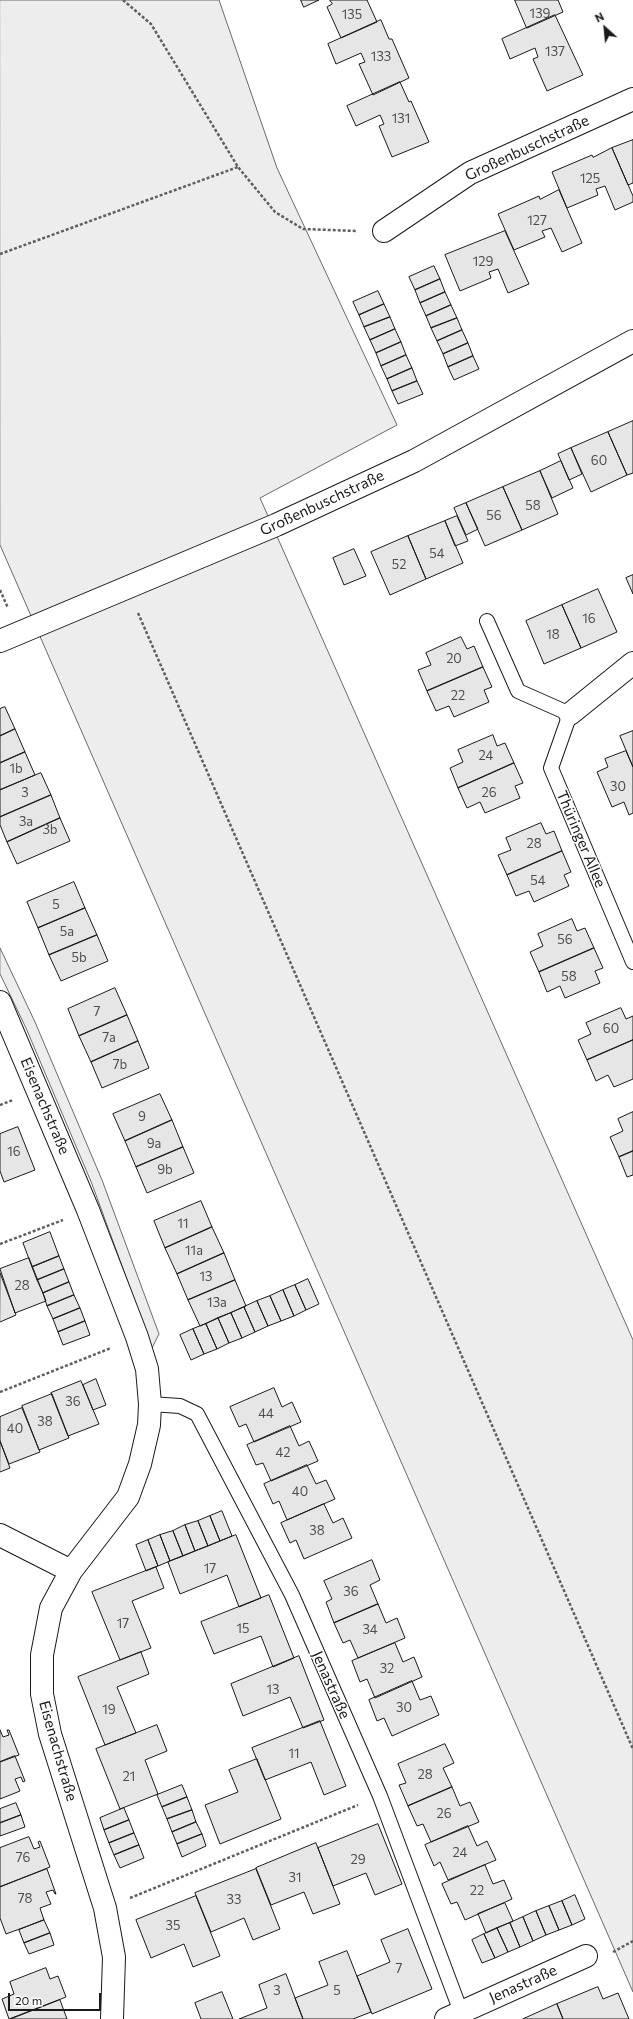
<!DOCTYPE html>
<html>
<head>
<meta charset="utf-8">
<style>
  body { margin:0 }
  #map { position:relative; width:633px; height:2019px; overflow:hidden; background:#fff; font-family:Commissioner,sans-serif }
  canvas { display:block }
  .north { position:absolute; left:585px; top:8px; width:40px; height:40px; -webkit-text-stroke:3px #fff; paint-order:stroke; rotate:333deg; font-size:11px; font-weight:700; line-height:16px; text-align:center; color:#1a1a1a }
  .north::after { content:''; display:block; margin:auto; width:14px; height:18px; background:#1a1a1a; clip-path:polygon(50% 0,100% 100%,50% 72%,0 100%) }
  .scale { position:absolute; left:8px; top:1993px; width:93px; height:18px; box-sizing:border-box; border:2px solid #1a1a1a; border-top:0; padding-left:5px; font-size:12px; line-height:14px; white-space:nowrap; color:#1a1a1a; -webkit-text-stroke:3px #fff; paint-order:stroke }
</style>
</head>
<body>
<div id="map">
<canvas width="633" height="2019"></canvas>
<div class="north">N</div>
<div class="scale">20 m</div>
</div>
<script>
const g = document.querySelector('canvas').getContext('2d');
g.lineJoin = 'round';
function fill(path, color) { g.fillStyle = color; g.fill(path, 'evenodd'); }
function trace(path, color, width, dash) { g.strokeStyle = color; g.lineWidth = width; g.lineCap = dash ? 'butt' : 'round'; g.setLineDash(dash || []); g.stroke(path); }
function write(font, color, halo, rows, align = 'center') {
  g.font = font + ' Commissioner,sans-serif'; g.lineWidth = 3; g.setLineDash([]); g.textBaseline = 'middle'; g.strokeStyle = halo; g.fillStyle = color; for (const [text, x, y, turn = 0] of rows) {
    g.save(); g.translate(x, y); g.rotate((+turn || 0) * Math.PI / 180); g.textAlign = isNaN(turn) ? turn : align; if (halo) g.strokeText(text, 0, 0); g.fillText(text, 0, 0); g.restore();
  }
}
const built = new Path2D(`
  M0 0H219L277 168 397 425 260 498 633 1340V1992L0 545Z
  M0 948 35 1022 102 1180 159 1334 152 1348 92 1184 26 1028 0 974Z`);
const building = new Path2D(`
  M301 0H319L304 7Z
  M330 0H367L377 22 341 38 327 7 332 4Z
  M515 0H558L563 12 527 28Z
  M555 15 583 75 547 91 533 59 538 57 535 48 510 59 502 39Z
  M381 20 389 39H392L409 78 373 95 359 64 365 62 361 53 336 64 328 44Z
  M400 82 409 102 411 101 429 142 392 157 379 126 384 124 380 115 356 126 347 106Z
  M633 140V183L628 185 612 148Z
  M612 148 633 196V202L615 210 605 186 596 189 598 195 567 208 552 172 592 155 593 157Z
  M559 190 582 243 562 252 551 228 542 231 545 237 514 250 498 214 539 196 540 199Z
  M505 231 529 284 508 293 498 269 489 272 491 278 460 291 445 255Z
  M434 266 440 279 415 290 409 277Z
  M440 279 445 292 420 303 415 290Z
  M378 291 384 304 359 315 353 302Z
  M445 292 451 305 426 316 420 303Z
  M384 304 390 317 364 327 359 315Z
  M451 305 457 318 431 328 426 316Z
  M390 317 395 329 370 340 364 327Z
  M457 318 462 330 437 341 431 328Z
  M395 329 401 342 376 353 370 340Z
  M462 330 468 343 443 354 437 341Z
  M401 342 406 355 381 366 376 353Z
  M468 343 473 356 448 367 443 354Z
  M406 355 412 368 387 379 381 366Z
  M473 356 479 369 454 380 448 367Z
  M412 368 417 381 392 391 387 379Z
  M417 381 423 394 398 404 392 391Z
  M633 421V473L627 475 608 432Z
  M608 432 627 475 591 492 571 448Z
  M571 448 582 474 569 480 558 454Z
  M561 461 573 488 552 498 540 471Z
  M540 471 558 514 522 530 503 487Z
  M503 487 522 530 485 546 466 503Z
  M466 503 478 529 466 535 454 508Z
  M457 516 468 541 455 546 445 521Z
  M445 521 463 563 426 579 408 536Z
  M408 536 426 579 390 595 371 552Z
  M354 549 366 576 344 585 333 558Z
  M633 575V594L626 578Z
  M598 589 617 632 581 648 562 605Z
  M562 605 581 648 544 664 526 621Z
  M461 637 467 649 474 646 483 667 427 691 418 670 431 665 426 653Z
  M483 667 492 687 484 690 489 702 454 717 449 706 436 711 427 691Z
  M5 707 15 729 0 736V709Z
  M15 729 25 752 0 763V736Z
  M633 731V767L620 736Z
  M493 735 497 746 505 743 514 763 458 788 450 768 463 762 458 750Z
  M626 751 633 767V813L629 815 624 802 612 807 597 772 608 767 605 759Z
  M25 752 35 775 0 790V763Z
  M514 763 523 783 515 786 520 798 485 813 480 802 467 808 458 788Z
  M41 773 51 795 0 817V790Z
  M51 795 60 818 7 842 0 825V817Z
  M60 818 70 841 17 864 7 842Z
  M541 823 546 834 554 831 562 851 507 875 498 855 511 850 506 838Z
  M562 851 571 872 564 875 569 886 534 902 529 891 516 896 507 875Z
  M74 882 85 908 38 928 27 902Z
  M85 908 97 935 49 955 38 928Z
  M572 919 577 931 585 928 594 948 539 972 530 952 543 946 538 934Z
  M97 935 108 961 61 981 49 955Z
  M594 948 603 968 595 971 600 983 565 998 560 986 547 992 539 972Z
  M115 988 127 1015 79 1036 68 1009Z
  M621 1008 626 1019 633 1016V1040L587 1060 578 1040 591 1034 586 1023Z
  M127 1015 138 1041 91 1062 79 1036Z
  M633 1040V1079L614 1087 608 1075 596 1081 587 1060Z
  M138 1041 149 1068 102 1088 91 1062Z
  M160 1094 172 1120 125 1141 113 1114Z
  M633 1112V1151L619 1157 610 1137 623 1131 618 1119Z
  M172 1120 183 1147 136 1167 125 1141Z
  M18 1127 35 1170 4 1182 0 1171V1134Z
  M183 1147 194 1173 147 1193 136 1167Z
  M633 1151V1175L627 1177 619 1157Z
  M201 1201 212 1227 165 1248 154 1221Z
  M212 1227 224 1253 177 1274 165 1248Z
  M50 1232 59 1256 32 1267 23 1243Z
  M224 1253 235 1280 188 1300 177 1274Z
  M59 1256 64 1269 37 1280 32 1267Z
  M29 1258 46 1301 15 1313 0 1269Z
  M64 1269 69 1282 43 1293 37 1280Z
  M0 1273 16 1315 0 1322Z
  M308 1279 319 1304 306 1310 295 1285Z
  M235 1280 246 1306 200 1326 188 1300Z
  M69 1282 74 1295 47 1306 43 1293Z
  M295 1285 306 1310 294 1316 283 1290Z
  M283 1290 294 1316 281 1321 270 1296Z
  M74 1295 80 1308 53 1319 47 1306Z
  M270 1296 281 1321 268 1326 257 1301Z
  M257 1301 268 1326 255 1332 244 1307Z
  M244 1307 255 1332 242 1338 231 1313Z
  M80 1308 85 1321 58 1332 53 1319Z
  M231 1313 242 1338 229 1343 218 1318Z
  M218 1318 229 1343 217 1349 206 1324Z
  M85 1321 90 1335 63 1345 58 1332Z
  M206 1324 217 1349 204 1354 193 1329Z
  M193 1329 204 1354 191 1360 180 1335Z
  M96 1379 106 1405 93 1410 83 1385Z
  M81 1381 99 1424 68 1436 51 1393Z
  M274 1388 282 1407 292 1402 301 1422 254 1442 246 1424 239 1427 230 1407Z
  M52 1394 69 1438 39 1450 22 1406Z
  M22 1408 40 1452 9 1464 0 1441V1417Z
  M290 1426 299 1446 309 1441 318 1461 271 1481 263 1463 256 1465 247 1445Z
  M0 1441 10 1468 0 1472Z
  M307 1465 316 1484 326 1480 335 1499 287 1520 279 1501 273 1504 264 1484Z
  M324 1504 333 1523 343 1518 352 1538 304 1559 296 1540 290 1543 281 1523Z
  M222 1511 232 1536 220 1541 210 1516Z
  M210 1516 220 1541 208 1546 198 1521Z
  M198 1521 208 1546 195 1551 185 1525Z
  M185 1525 195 1551 183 1556 173 1531Z
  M173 1531 183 1556 170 1561 160 1535Z
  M160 1535 170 1561 158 1566 148 1540Z
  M236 1535 261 1598 239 1607 227 1575 180 1594 168 1562Z
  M148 1540 158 1566 146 1571 136 1545Z
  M372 1560 380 1580 370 1585 378 1604 334 1623 326 1602 332 1599 324 1581Z
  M156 1567 164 1588 132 1601 151 1648 120 1660 92 1592Z
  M269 1595 294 1658 273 1667 261 1636 214 1654 201 1622Z
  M378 1604 386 1623 397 1618 405 1638 358 1658 350 1640 343 1643 334 1623Z
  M395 1643 403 1662 414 1657 422 1677 375 1698 367 1679 360 1682 352 1661Z
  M141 1652 149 1674 117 1687 136 1733 105 1745 78 1677Z
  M299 1656 324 1720 303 1728 290 1697 243 1716 231 1684Z
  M412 1681 420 1700 431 1696 439 1715 392 1736 384 1718 377 1721 369 1700Z
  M320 1721 346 1786 324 1795 311 1762 265 1780 252 1748Z
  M157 1725 167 1751 145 1760 158 1794 120 1809 96 1749Z
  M0 1730 3 1737 9 1735 7 1730H9L19 1755 0 1762Z
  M445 1744 454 1763 443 1768 452 1787 408 1806 399 1785 406 1783 398 1764Z
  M15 1756 25 1781 23 1782 21 1777 15 1779 20 1791 0 1799V1762Z
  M257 1759 281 1819 220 1844 205 1805 238 1792 229 1770Z
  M182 1785 187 1797 162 1807 157 1795Z
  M452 1787 460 1806 470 1802 479 1822 431 1842 423 1824 417 1826 408 1806Z
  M187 1797 192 1810 167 1819 162 1807Z
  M16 1803 21 1815 0 1823V1809Z
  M124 1808 129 1820 104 1830 100 1818Z
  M192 1810 196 1822 172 1832 167 1819Z
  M21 1815 25 1827 0 1836V1823Z
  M129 1820 134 1833 109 1843 104 1830Z
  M196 1822 202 1834 177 1844 172 1832Z
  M378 1824 402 1884 375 1895 366 1873 333 1886 318 1848Z
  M468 1826 477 1846 487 1841 496 1860 448 1880 440 1862 434 1866 425 1845Z
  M134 1833 139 1845 114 1855 109 1843Z
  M202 1834 206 1846 182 1857 177 1844Z
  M29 1837 34 1849 40 1847 38 1842 40 1841 50 1867 0 1887V1848Z
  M316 1843 340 1904 313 1914 304 1892 271 1905 256 1868Z
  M139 1845 144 1858 120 1868 114 1855Z
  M485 1865 493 1884 504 1880 512 1899 465 1920 457 1902 451 1904 442 1884Z
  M47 1869 56 1894H55L53 1890 46 1892 51 1904 40 1908 44 1920 6 1934 0 1918V1887Z
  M256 1869 280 1929 253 1940 244 1918 211 1932 195 1893Z
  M575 1895 585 1919 572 1925 562 1901Z
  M196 1896 220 1956 193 1967 184 1944 151 1958 136 1920Z
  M562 1901 572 1925 559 1930 549 1906Z
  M505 1903 513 1921 486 1933 478 1914Z
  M549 1906 559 1930 546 1935 536 1911Z
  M536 1911 546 1935 533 1941 523 1917Z
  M523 1917 533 1941 520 1947 510 1923Z
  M44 1920 50 1933 24 1943 19 1930Z
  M510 1923 520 1947 508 1952 497 1928Z
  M497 1928 508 1952 495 1958 484 1934Z
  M408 1929 432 1989 372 2014 357 1976 390 1962 381 1940Z
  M50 1933 54 1945 29 1954 24 1943Z
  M484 1934 495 1958 482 1963 472 1940Z
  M347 1951 371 2012 353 2019H303L295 1998 328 1985 319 1962Z
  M46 1968 50 1979 58 1976 66 1997 9 2019 2 1999 14 1994 10 1982Z
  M286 1974 303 2019H239L267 2008 259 1985Z
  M598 1987 603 1999 618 1993 629 2019H563L557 2004Z
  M222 1992 233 2019H201L195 2003Z
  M60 2000 67 2019H11Z
  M557 2004 563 2019H523Z`);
const path = new Path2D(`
  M123 0 151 24 238 167 275 212 303 229 357 231
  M0 254 238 167
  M0 590 8 608
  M138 613 633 1749
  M0 1105 13 1100
  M0 1244 63 1220
  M0 1392 111 1348
  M130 1898 358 1805
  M613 1952 633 1941`);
const service = new Path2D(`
  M487 621 518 691 570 714 551 768 633 962
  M150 1404 180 1406 197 1414 292 1595 380 1796 461 2012`);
const minor = new Path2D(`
  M384 231 470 173 633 99
  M0 641 276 525 414 461 633 341
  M570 714 633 663
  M0 1002 88 1210 137 1337 147 1369 150 1404 149 1425 140 1464 128 1497 71 1571 51 1608 42 1655V1694L50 1734 105 1908 114 1957 112 2019
  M0 1535 71 1571
  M446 2019 586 1956`);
const numberNames = [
  ["139",540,14],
  ["135",352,15],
  ["137",555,52],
  ["133",381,57],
  ["131",401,119],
  ["125",590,179],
  ["127",537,221],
  ["129",483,262],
  ["60",599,461],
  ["58",533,506],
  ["56",494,516],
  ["54",437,554],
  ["52",399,565],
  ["16",589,619],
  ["18",553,635],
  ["20",454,659],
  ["22",458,696],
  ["24",486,756],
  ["1b",16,769],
  ["30",618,787],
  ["3",25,793],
  ["26",489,793],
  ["3a",26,822],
  ["3b",50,830],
  ["28",534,844],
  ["54",538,881],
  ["5",56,905],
  ["5a",67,932],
  ["56",565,940],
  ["5b",79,958],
  ["58",569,977],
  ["7",97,1012],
  ["60",611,1029],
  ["7a",109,1038],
  ["7b",120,1065],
  ["9",142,1117],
  ["9a",154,1144],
  ["16",14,1152],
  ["9b",165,1170],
  ["11",183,1224],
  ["11a",194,1251],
  ["13",206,1277],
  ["28",22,1286],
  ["13a",217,1303],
  ["36",73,1402],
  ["44",266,1414],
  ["38",45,1422],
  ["40",15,1429],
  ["42",283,1453],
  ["40",300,1492],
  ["38",317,1531],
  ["17",210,1569],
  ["36",351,1592],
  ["17",123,1624],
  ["15",243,1629],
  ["34",370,1630],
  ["32",387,1669],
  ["13",273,1690],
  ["30",404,1708],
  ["19",109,1710],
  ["11",294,1754],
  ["28",425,1775],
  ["21",129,1777],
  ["26",444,1814],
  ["24",460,1853],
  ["76",23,1858],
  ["29",358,1860],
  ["31",295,1878],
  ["22",477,1891],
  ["78",25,1899],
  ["33",234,1900],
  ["35",173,1926],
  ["7",399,1969],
  ["3",277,1991],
  ["5",337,1991]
];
const streetNames = [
  ["Großenbuschstraße",527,148,-25],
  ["Großenbuschstraße",322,503,-25],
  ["Thüringer Allee",581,839,67],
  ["Eisenachstraße",45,1106,67],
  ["Jenastraße",331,1685,66],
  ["Eisenachstraße",58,1751,74],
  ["Jenastraße",523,1984,-24]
];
fill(built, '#ededed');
trace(built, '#6a6a6a', 1);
fill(building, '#e6e6e6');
trace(building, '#1a1a1a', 1);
trace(service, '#1a1a1a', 16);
trace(minor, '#1a1a1a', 24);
trace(path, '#5f5f5f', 2.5, [3, 2]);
trace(service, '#fff', 14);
trace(minor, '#fff', 22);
write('13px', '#4d4d4d', null, numberNames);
write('15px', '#1a1a1a', '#fff', streetNames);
</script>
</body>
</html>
